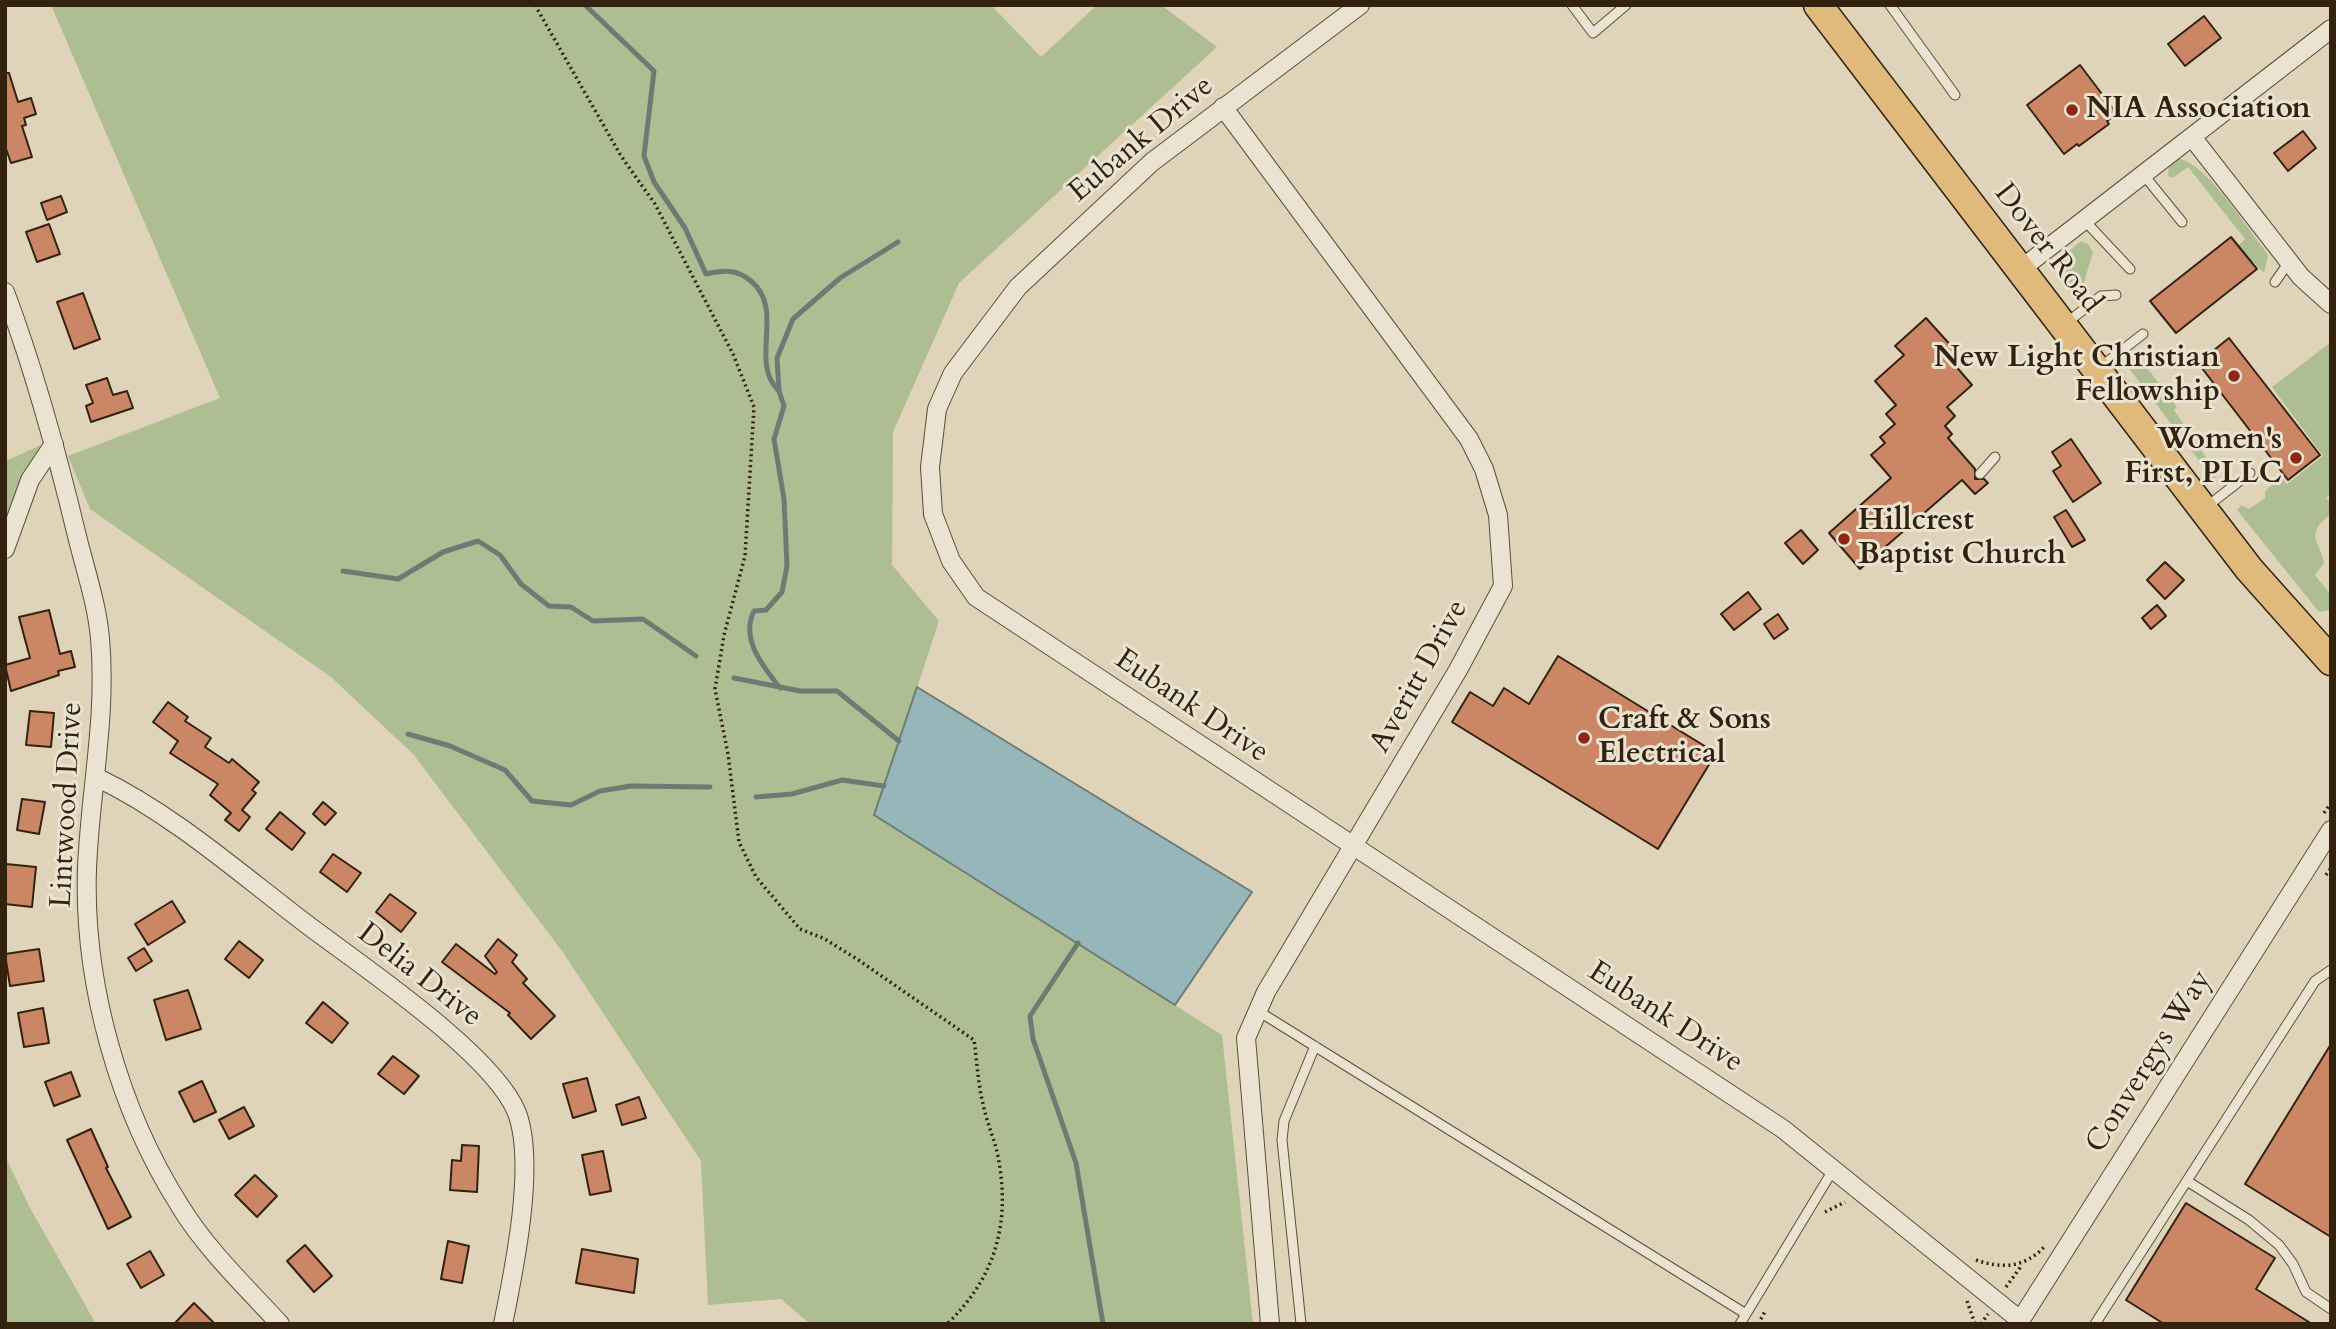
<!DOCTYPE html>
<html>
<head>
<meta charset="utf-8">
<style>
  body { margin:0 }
  #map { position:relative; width:2336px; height:1329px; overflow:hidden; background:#dfd4ba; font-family:Cardo,serif }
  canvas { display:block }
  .frame { position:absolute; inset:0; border:7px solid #33220d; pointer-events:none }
</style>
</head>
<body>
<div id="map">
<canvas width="2336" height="1329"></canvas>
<div class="frame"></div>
</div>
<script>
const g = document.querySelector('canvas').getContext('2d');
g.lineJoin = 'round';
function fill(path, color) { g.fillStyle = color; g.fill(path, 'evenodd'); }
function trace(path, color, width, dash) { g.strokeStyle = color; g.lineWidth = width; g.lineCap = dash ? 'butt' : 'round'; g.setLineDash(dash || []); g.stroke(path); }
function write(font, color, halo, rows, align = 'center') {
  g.font = font + ' Cardo,serif'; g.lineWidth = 6; g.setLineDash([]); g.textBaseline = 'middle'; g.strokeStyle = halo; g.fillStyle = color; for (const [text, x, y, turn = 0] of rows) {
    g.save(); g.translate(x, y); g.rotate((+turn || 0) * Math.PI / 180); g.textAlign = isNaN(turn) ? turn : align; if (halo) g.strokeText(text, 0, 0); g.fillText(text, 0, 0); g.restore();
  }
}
const green = new Path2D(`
  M51 5H991L1041 57 1097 5H1161L1217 47 959 283 893 432 892 565 939 621 875 815 1222 1035 1253 1324H810L781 1299 708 1305 701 1161 562 951 413 754 331 677 90 509 68 456 220 398Z
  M2178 158C2208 165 2245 225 2264 249L2268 256 2264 273 2238 246 2245 239 2188 167 2172 178 2168 176 2169 166Z
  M2081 241 2088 244 2093 252 2079 299 2072 296 2062 277 2067 253Z
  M2331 342V493L2326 498 2331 503V514C2304 535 2319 539 2324 563L2315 575 2331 595V610L2319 612 2237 510 2241 505 2249 509 2265 498V491L2281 478 2287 484 2323 456 2272 387Z
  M2138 356 2177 407 2174 410 2218 475 2213 479 2128 367Z
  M41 445 5 520V458L8 460Z
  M5 1156 30 1208 96 1324H5Z`);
const water = new Path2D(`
  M917 687 1252 892 1175 1005 874 815Z`);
const stream = new Path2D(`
  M585 5 654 71 644 156 654 182 685 228 706 274C724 270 737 269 751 281 786 310 748 361 779 391
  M343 571 398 579 443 552 478 541 500 555 521 584 549 606 571 607 593 621 643 619 696 656
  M734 678 800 691H837L899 741
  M780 688C763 666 740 639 754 611L766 610 782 592 787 566 784 499 774 439 784 406 779 391 777 358 793 319 840 278 898 242
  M408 734 450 746 505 770 532 801 571 805 600 791 631 786 710 787
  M756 797 792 794 842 780 884 786
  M1078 943 1030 1016 1033 1039 1076 1163 1103 1324`);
const building = new Path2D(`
  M2204 16 2221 38 2185 66 2168 44Z
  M2080 65 2117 114 2107 121 2109 124 2079 146 2077 144 2064 154 2027 105Z
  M5 73H9L18 102 31 98 36 114 24 118 26 125 22 126 32 157 11 163 5 146Z
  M2303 131 2316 148 2288 171 2274 153Z
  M61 196 67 212 47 220 41 203Z
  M49 224 60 254 37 262 26 232Z
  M2231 237 2257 269 2176 333 2150 301Z
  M83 293 100 339 74 349 57 302Z
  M1926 318 1954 349 1947 356 1972 385 1947 407 1955 416 1945 426 1952 434 1948 438 1975 469V479H1984L1988 483 1975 494 1962 480 1860 569 1829 533 1891 478 1871 455 1885 443 1880 437 1895 424 1886 414 1896 405 1875 381 1904 355 1895 346Z
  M2229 338 2320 455 2288 480 2198 363Z
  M107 378 113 395 127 391 133 408 91 422 86 406 93 403 86 385Z
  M2071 439 2101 483 2073 502 2053 471 2061 466 2052 452Z
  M2066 510 2085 540 2072 547 2054 517Z
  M1801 530 1818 550 1803 564 1785 543Z
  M2165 562 2184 580 2165 599 2147 580Z
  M1748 592 1761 609 1734 630 1721 614Z
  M2157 605 2166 616 2151 629 2142 618Z
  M49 610 60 654 71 651 75 667 58 671 59 675 11 691 5 665 30 658 19 617Z
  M1778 614 1788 629 1774 639 1764 624Z
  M1558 656 1716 753 1658 849 1452 722 1470 692 1493 706 1504 688 1529 704Z
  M168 702 188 717 185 721 211 738 205 747 229 763 232 759 259 782 252 790 256 793 242 810 250 817 239 831 225 820 231 813 210 795 218 784 170 753 178 741 153 722Z
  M30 711 54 713 51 747 26 745Z
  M22 799 45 802 39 834 17 830Z
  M323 802 336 813 325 825 313 814Z
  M280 812 305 833 292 850 266 829Z
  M333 854 361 873 347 892 320 872Z
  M6 864 36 867 32 907 5 904Z
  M390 894 416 913 401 932 376 912Z
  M172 901 185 922 148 945 135 924Z
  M498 939 517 955 512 962 527 979 523 983 555 1016 531 1039 508 1015 510 1013 442 962 456 944 495 974 497 972 485 956Z
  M239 941 263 960 249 978 225 959Z
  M144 948 152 961 136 971 128 958Z
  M39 949 44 981 10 986 5 954Z
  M188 990 201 1029 166 1040 154 1000Z
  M323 1002 348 1023 332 1043 306 1023Z
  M43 1008 49 1043 24 1047 18 1013Z
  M2331 1044V1237L2245 1184Z
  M393 1056 419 1076 404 1094 378 1074Z
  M71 1072 80 1096 54 1106 45 1082Z
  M587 1078 596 1111 573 1118 563 1084Z
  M202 1081 216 1112 194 1122 179 1092Z
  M639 1097 646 1118 622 1125 616 1105Z
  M244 1107 254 1126 229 1139 219 1120Z
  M91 1129 108 1167 106 1168 131 1217 108 1229 67 1140Z
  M462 1145 479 1146 477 1192 450 1190 452 1160 461 1161Z
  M603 1151 611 1191 590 1195 582 1155Z
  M255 1175 277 1196 257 1217 235 1195Z
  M2186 1203 2275 1258 2256 1289 2312 1324H2164L2126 1300Z
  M448 1241 469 1246 462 1283 441 1279Z
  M305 1245 332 1276 314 1292 287 1261Z
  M582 1249 638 1259 634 1293 576 1283Z
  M150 1251 164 1275 141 1288 127 1264Z
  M194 1303 215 1324H174Z`);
const path = new Path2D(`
  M535 5 621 156 655 204 733 354 754 407 745 556 724 635 715 689 728 754 739 842 756 877 800 929 823 938 857 959 974 1040C977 1061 978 1084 983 1104 987 1124 996 1142 999 1162 1010 1226 994 1279 947 1324
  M2324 813 2331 803
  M2326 875 2331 868
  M1825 1212 1845 1202
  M1976 1260C2002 1269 2025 1268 2045 1246
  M2006 1287 2022 1265
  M1967 1301 1975 1324
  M1758 1324 1766 1310
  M1981 1324 1988 1314`);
const service = new Path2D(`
  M1572 5 1593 33 1626 5
  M1890 5 1955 95
  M2143 174 2182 222
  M2084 220 2130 269
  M2275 282 2289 262
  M2065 324 2101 296 2116 295
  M2099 368 2143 334
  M1980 474 1995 457
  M2205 508 2250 473
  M1258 1011 1746 1314
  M2187 1181 2249 1220 2279 1245 2293 1264 2306 1292 2331 1309
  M1301 1324 1282 1140 1284 1121 1315 1046
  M1740 1324 1833 1170
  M2095 1324 2315 981 2331 970`);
const minor = new Path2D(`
  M1360 5 1152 162 1018 287 953 373 937 409 930 467 933 514 951 561 976 597 1783 1129 2020 1320
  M1223 107 1469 439 1484 469 1498 515 1503 586 1458 670 1266 992 1246 1038 1270 1324
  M2192 137 2301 277 2331 304
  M2021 269 2331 29
  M5 292C35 371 57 453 77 536 85 569 97 604 100 638 107 719 90 790 87 869 83 983 119 1110 180 1206 206 1249 246 1287 280 1324
  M5 549 30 480 54 444
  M96 777C173 814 238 872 305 923 359 964 494 1054 517 1113 536 1164 514 1270 503 1324
  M2018 1324 2331 830`);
const primary = new Path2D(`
  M1818 5 2249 569 2331 661`);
const markers = [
  [2072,110,7,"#8f2418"],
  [2234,376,7,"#8f2418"],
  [2296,458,7,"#8f2418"],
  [1844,539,7,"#8f2418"],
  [1584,738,7,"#8f2418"]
];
const poiNames = [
  ["NIA Association",2086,110],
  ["New Light Christian",2220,359,"right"],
  ["Fellowship",2220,393,"right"],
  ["Women's",2282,441,"right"],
  ["First, PLLC",2282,475,"right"],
  ["Hillcrest",1858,522],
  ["Baptist Church",1858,556],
  ["Craft & Sons",1598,721],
  ["Electrical",1598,755]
];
const streetNames = [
  ["Eubank Drive",1142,140,-40],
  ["Dover Road",2047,249,52],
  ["Averitt Drive",1420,677,-61],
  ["Eubank Drive",1191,707,34],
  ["Lintwood Drive",68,805,-87],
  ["Delia Drive",419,976,38],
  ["Eubank Drive",1665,1018,33],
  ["Convergys Way",2150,1062,-58]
];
fill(green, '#afbd92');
fill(water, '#96b6b9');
trace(water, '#6e7b74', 2);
trace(stream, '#6e7b74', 5);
fill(building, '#ca8665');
trace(building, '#33220d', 2);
trace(service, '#5e4e38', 11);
trace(minor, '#5e4e38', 20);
trace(primary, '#33220d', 31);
trace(path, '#33220d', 3.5, [2, 3.5]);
trace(service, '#eae3d2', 9);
trace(minor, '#eae3d2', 18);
trace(primary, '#e0ba7d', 28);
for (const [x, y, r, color] of markers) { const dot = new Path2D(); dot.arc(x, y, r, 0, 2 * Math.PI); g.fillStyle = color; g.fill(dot); trace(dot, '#eae3d2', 2.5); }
write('bold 30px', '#33220d', '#eae3d2', poiNames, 'left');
write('30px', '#33220d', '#eae3d2', streetNames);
</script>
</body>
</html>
